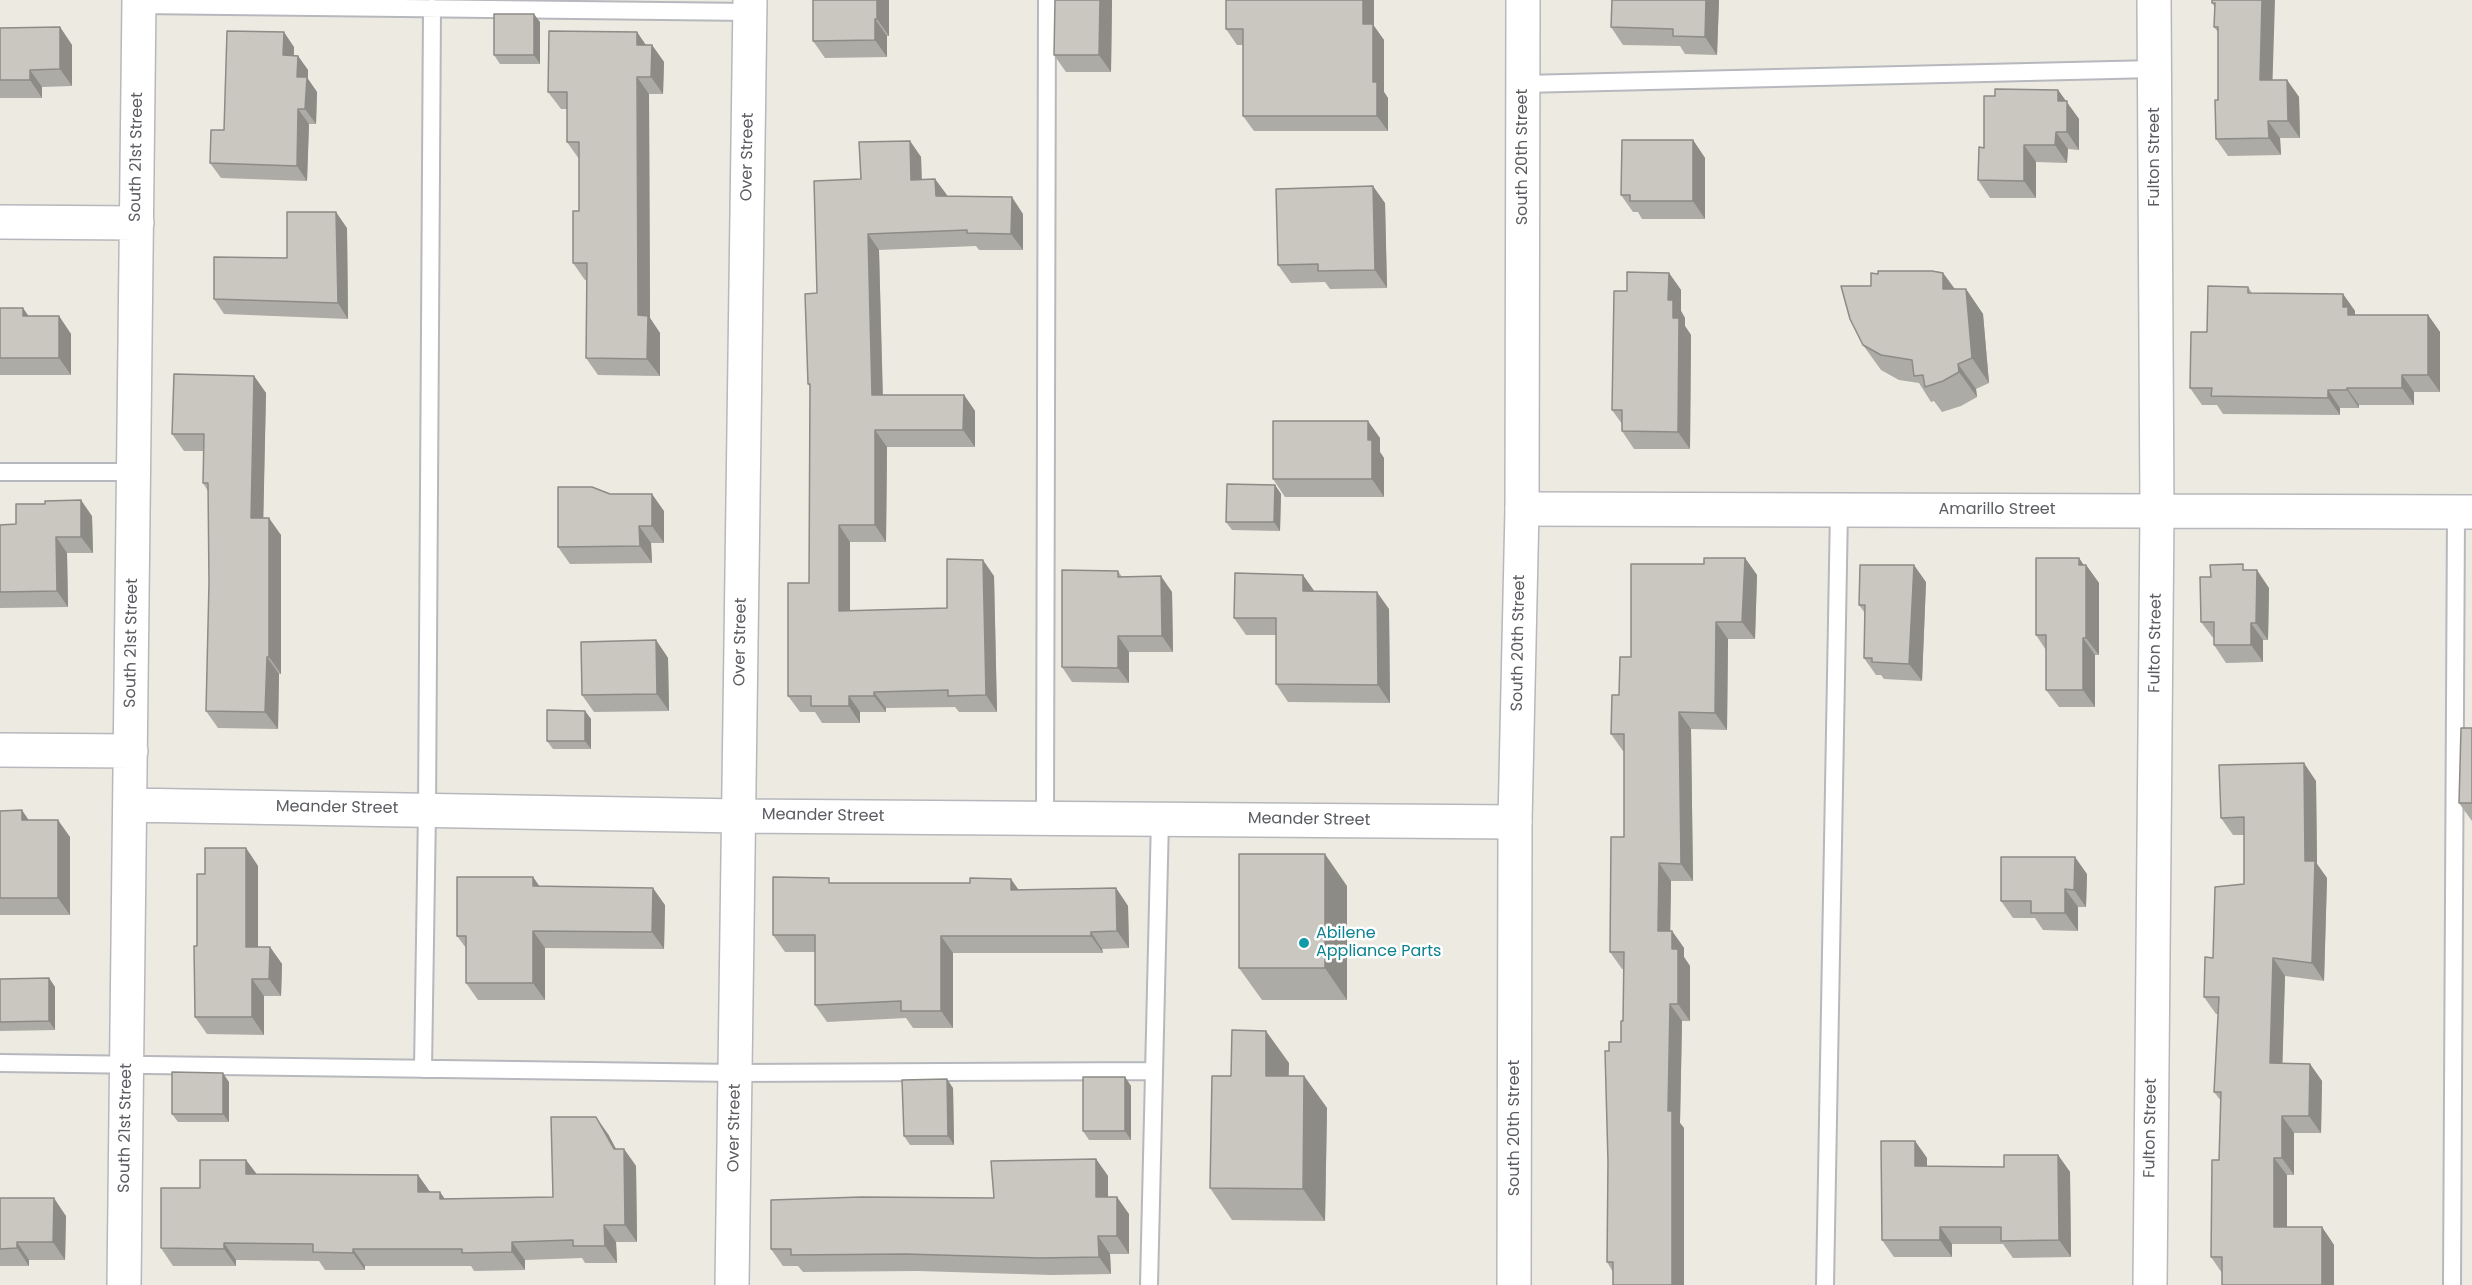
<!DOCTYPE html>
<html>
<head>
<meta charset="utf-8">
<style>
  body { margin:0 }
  canvas { display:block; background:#eceae1 }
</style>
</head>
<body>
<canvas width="2472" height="1285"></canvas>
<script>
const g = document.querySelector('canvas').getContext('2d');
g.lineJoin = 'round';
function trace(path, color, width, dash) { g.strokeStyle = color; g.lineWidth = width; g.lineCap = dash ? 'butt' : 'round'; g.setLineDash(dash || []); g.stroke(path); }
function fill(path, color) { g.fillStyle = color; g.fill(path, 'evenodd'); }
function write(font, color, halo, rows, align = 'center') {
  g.font = font + ' Poppins,sans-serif'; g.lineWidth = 5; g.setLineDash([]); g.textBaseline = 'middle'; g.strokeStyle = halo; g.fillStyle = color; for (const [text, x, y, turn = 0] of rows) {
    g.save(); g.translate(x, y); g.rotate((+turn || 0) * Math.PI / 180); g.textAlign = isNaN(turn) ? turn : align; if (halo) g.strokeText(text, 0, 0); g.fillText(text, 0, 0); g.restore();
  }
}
const service = new Path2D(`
  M139 5 750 12
  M1523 84 2154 69
  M0 472H134
  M1045 818 1047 0
  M0 1063 736 1073 1154 1071
  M423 1069 427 810 432 8
  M1149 1285 1160 819
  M1825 1285 1839 510
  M2452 1285 2456 512`);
const minor = new Path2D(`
  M0 222 137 223
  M1522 509 2472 512
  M0 750 131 751
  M130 805 739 816 1515 822
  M124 1285 139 0
  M732 1285 750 0
  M2150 1285 2157 511 2154 0`);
const tertiary = new Path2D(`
  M1514 1285 1515 822 1522 509 1523 0`);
const wall = new Path2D(`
  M813 0H889V36H887V57L825 58 813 41Z
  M1055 0H1112L1111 72H1066L1054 55Z
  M1374 0V26L1384 40V92L1388 98V131H1254L1243 116V45H1237L1226 29Z
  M1612 0H1719L1717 55 1685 54 1680 46 1623 45 1611 27Z
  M2212 0 2272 80H2287L2299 97 2300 138H2280L2281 155 2228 156 2216 139 2218 100V32L2214 27 2215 7 2212 3Z
  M540 22V64H500L494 55Z
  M60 27 72 45V86L42 87V98H0V28Z
  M637 32 646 45H652L664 62 663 94H649L650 318 660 333V376L598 375 586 358 587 280H585L573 263 579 211V159L567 142V109H561L548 92Z
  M294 47V55L298 56 308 70V79L317 92 316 124H309L307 181 221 178 210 163 224 130Z
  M2058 90 2079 119V150L2068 149 2067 163 2036 162V198H1990L1978 180 1984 148 1995 96Z
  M1693 140 1705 158V219H1642L1638 212H1633L1621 195Z
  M910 141 921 157 922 180 935 179 947 196 1023 214V250H979L976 246 879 250 883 395H964L975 411V447H887L886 542H850V611L947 608 994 576 997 712H959L955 707 886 708V712H860V723H822L815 712H800L788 696 809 583 810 387 808 384 861 179Z
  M1385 203 1387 288 1330 289 1325 282 1291 283 1278 265Z
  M347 228 348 319 224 314 214 299 287 258Z
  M1669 273 1681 290V311L1685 318V326L1691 335 1690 449H1634L1622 431V424L1612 410 1627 291Z
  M1943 273 1955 289H1966L1983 314 1989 383 1976 389 1977 397 1961 406 1942 412 1934 401 1931 402 1919 383 1899 380 1881 370 1863 345 1871 286 1878 274Z
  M2248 287 2252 293 2343 294 2355 311V315H2428L2440 332V392H2414V405H2359V408H2340V415L2223 414 2217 405H2202L2190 388Z
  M0 308 29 316H59L71 334V375H0Z
  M254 376 266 393 263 518 281 535V674H279L278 729 218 728 206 711 209 583 208 491 203 483 204 451H184L172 434Z
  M1380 438V452L1384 458V497H1285L1273 479Z
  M1275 485 1281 494 1280 531 1232 530 1226 522Z
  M610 494 664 511V543H651L652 563 570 564 558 547Z
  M92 516 93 553H67L68 607 0 608V525L16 524Z
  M1745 558 1757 575 1755 639H1728L1727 730 1691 729 1693 881H1671L1670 931H1672L1684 948V957L1690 966V1021H1682L1680 1123 1684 1128V1285L1613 1272 1607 1262 1609 1051 1621 1042 1623 1021 1624 969H1622L1610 952 1624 837V751H1623L1611 734 1619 695 1631 657 1704 564Z
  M2079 558 2084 565H2086L2099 583V655H2095V707H2059L2046 690V650L2036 635Z
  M2247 570 2269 588 2268 640H2263V662L2226 663 2214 645V639L2201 622 2211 577Z
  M1118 571 1122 577 1172 592 1173 652H1129V683L1072 682 1062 667Z
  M1926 582 1922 681 1884 679 1881 675H1876L1864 658 1865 613 1859 605Z
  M1314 591 1389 609 1390 703 1288 702 1276 684V635H1246L1234 618Z
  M656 640 668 658 669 711 594 712 582 695Z
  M585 711 591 719V749H553L547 741Z
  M2472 728V821L2459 803Z
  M2316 781 2317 864 2327 878 2324 981 2285 976 2282 1063 2310 1064 2322 1081 2321 1133H2294V1175H2287V1227H2322L2334 1245V1285L2222 1273 2211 1257 2219 1160 2221 1101 2214 1092 2218 1014H2216L2204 997 2213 958 2244 884V835H2233L2221 818Z
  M0 811 28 820 70 837V915H0Z
  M246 848 258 866V947H270L282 964 281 996H264V1035L207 1034 195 1017 197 946 205 874Z
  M2087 874 2086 907H2078V931L2043 930 2035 918H2013L2001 901Z
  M533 877 539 886 665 905 664 949 545 948V1000H478L466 983V948L457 936Z
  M833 883 1019 890 1116 888 1128 906 1129 948 1102 949 1103 953H953V1028H913L906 1018 827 1022 815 1005V952H785L773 935Z
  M1347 886V1000H1262L1239 968Z
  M49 978 55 987V1030L0 1031V979Z
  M1289 1063 1288 1076H1304L1327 1108 1325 1221 1232 1220 1210 1188 1231 1076Z
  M1125 1077 1131 1086V1140H1089L1083 1131Z
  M229 1082V1122H178L172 1114Z
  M953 1088 954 1145H910L904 1136Z
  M608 1134 616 1149H624L636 1166 637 1242H616L617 1263H585L582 1258 525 1260V1270L474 1271 471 1266H365V1270H325L319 1261 236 1260V1266H173L161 1248 200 1188 246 1160 256 1174 418 1175 430 1192H440L445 1199 553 1197Z
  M1915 1141 1927 1158V1166L2004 1167 2058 1155 2070 1172 2071 1257 2013 1258 2003 1244H1952V1257H1894L1882 1240Z
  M1096 1159 1108 1176V1197L1129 1214V1254H1110L1111 1274 1052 1275 918 1271 803 1272 798 1266H783L771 1249 994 1198Z
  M0 1198 66 1216 65 1260H29V1266H0Z`);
const shadedWall = new Path2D(`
  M877 0H889V36L877 19Z
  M1100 0H1112L1111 72 1099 55Z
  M1363 0H1374V26L1384 40V92L1388 98V131L1377 116 1373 82 1363 24Z
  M1706 0H1719L1717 55 1705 37Z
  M2262 0H2275L2272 97 2260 80Z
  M534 14 540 22V64L534 55Z
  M875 19 887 36V57L875 40Z
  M60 27 72 45V86L60 69Z
  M284 32 294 47 293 70 283 55Z
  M637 32 649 50 637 45Z
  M652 45 664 62 663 94 651 77Z
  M298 56 308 70V79L317 92 316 124 305 109 297 77Z
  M30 70 42 87V98L30 80Z
  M637 77 649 94 650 318 660 333V376L647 359 638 315Z
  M2287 80 2299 97 2300 138 2288 121Z
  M2058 90 2079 119V150L2067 132 2058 101Z
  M298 109 309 124 307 181 297 166Z
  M2268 121 2280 138 2281 155 2269 138Z
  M2056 132 2068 149 2067 163 2055 145Z
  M1693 140 1705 158V219L1693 201Z
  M910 141 921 157 922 196 911 180Z
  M2024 145 2036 162V198L2024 181Z
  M935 179 947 195V213L936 196Z
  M1373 186 1385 203 1387 288 1375 270Z
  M1012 197 1023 214V250L1011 234Z
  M336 212 347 228 348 319 338 303Z
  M868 234 879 250 883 411 872 395Z
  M1669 273 1681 290V311L1685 318V326L1691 335 1690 449 1678 432 1673 318 1668 300Z
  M1943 273 1961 298 1943 289Z
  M1966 289 1983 314 1989 383 1972 358Z
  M2343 294 2355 311V318L2360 332 2343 307Z
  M23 308 35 325 23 316Z
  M2428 315 2440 332V392L2428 375Z
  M59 316 71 334V375L59 358Z
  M1958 364 1976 389 1977 397 1959 372Z
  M2402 375 2414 392V405L2402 388Z
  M254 376 266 393 263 535 251 518Z
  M2347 388 2359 405V408L2347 390Z
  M2328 390 2340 408V415L2328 398Z
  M964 395 975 411V447L963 430Z
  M1368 421 1380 438V452L1384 458V497L1372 479 1368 440Z
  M875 430 887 447 886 542 875 525Z
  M1275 485 1281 494 1280 531 1274 522Z
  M652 494 664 511V543L652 526Z
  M81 500 92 516 93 553 81 537Z
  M269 518 281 535V674L269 657Z
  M839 525 850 542V627L839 611Z
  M639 526 651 543 652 563 640 546Z
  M56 537 67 553 68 607 57 591Z
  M1745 558 1757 575 1755 639 1742 622Z
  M2079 558 2086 569V565L2099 583V655L2086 638Z
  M983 560 994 576 997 712 986 695Z
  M1914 565 1926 582 1922 681 1909 664Z
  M2257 570 2269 588 2268 640 2256 623Z
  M1303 575 1315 592 1303 591Z
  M1161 576 1172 592 1173 652 1162 636Z
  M1377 592 1389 609 1390 703 1378 685Z
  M1716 622 1728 639 1727 730 1715 713Z
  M2251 623 2263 640V662L2251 645Z
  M1118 636 1129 652V683L1118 668Z
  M2083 638 2095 655V707L2083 690Z
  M656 640 668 658 669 711 657 694Z
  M267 657 279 674 278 729 265 712Z
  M874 692 886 708V712L874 696Z
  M849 696 860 712V723L849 706Z
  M585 711 591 719V749L585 741Z
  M1679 712 1691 729 1693 881 1681 864Z
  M2304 763 2316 781 2317 864 2327 878 2324 981 2312 963 2305 861Z
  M22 810 34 828 22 820Z
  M58 820 70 837V915L58 898Z
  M246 848 258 866V964L246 947Z
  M1325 854 1347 886V1000L1325 968Z
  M2075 857 2087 874 2086 907 2074 890Z
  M1659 863 1671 881 1670 948 1658 931Z
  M533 877 545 894 533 886Z
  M1011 879 1023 896 1011 890Z
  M653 888 665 905 664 949 652 932Z
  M1116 888 1128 906 1129 948 1117 931Z
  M2065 889 2078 907V931L2065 913Z
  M533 931 545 948V1000L533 983Z
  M1672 931 1684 948V957L1690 966V1021L1678 1004 1672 949Z
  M1091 932 1102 949 1103 953 1091 936Z
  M941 936 953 953V1028L941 1011Z
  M270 947 282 964 281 996 269 979Z
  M2273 958 2285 976 2282 1080 2270 1063Z
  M49 978 55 987V1030L49 1021Z
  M252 979 264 996V1035L252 1017Z
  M1670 1004 1682 1021 1680 1123 1684 1128V1285H1672L1668 1111Z
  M1266 1031 1289 1063 1288 1108 1266 1076Z
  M2310 1064 2322 1081 2321 1133 2309 1116Z
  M223 1073 229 1082V1122L223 1114Z
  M1304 1076 1327 1108 1325 1221 1303 1189Z
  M1125 1077 1131 1086V1140L1125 1131Z
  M947 1079 953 1088 954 1145 948 1136Z
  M2282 1116 2294 1133V1175L2282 1158Z
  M596 1117 608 1134 624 1164V1149L636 1166 637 1242 625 1225 614 1149Z
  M1915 1141 1927 1158V1183L1915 1166Z
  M2058 1155 2070 1172 2071 1257 2059 1240Z
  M2274 1158 2287 1175V1244L2274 1227Z
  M1096 1159 1108 1176V1214L1096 1197Z
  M246 1160 259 1177 246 1174Z
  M418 1175 430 1192H418Z
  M440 1192 452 1210 440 1199Z
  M1117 1197 1129 1214V1254L1117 1236Z
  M54 1198 66 1216 65 1260 53 1242Z
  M604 1225 616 1242 617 1263 605 1246Z
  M1940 1227 1952 1244V1257L1940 1240Z
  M2322 1227 2334 1245V1285H2322Z
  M1098 1236 1110 1254 1111 1274 1099 1257Z
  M17 1242 29 1260V1266L17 1248Z
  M512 1242 525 1260V1270L512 1252Z
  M224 1243 236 1260V1266L224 1249Z
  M353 1249 365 1266V1270L353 1253Z`);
const building = new Path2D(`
  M813 0H877V19H875V40L813 41Z
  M1055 0H1100L1099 55H1054Z
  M1226 0H1363V24H1373V82H1377V116H1243V29H1226Z
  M1612 0H1706L1705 37 1673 36V29L1611 27Z
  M2212 0H2262L2260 80H2287L2288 121H2268L2269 138 2216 139 2215 100H2218V27H2214L2215 3H2212Z
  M494 14H534V55H494Z
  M60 27V69L30 70V80H0V28Z
  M227 31 284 32 283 55 298 56 297 77H307L305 109H298L297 166 210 163 211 130H224Z
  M549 31 637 32V45H652L651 77H637L638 315 648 316 647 359 586 358 587 263H573V211H579V142H567V92H548Z
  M1995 89 2058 90V101H2067V132H2056L2055 145H2024V181L1978 180 1979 147 1984 148V96H1995Z
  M1622 140H1693V201H1630V195H1621Z
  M910 141 911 180 935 179 936 196 1012 197 1011 234 967 233V230L868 234 872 395H964L963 430H875V525H839V611L947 608V559L983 560 986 695 948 696V690L874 692V696H849V706H811V696H788V583H809L810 384H808L805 294 817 293 814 181 861 179 859 142Z
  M1373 186 1375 270 1318 271V264L1278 265 1276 189Z
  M287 212H336L338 303 214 299V257L287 258Z
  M1878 271H1932L1943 273V289H1966L1972 358 1958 364 1959 372 1943 381 1925 387 1923 375 1914 376 1912 360 1881 355 1863 345 1850 319 1841 286H1871V273L1878 274Z
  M1627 272 1669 273 1668 300H1673V318H1679L1678 432 1622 431V410H1612L1614 291H1627Z
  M2208 286 2248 287V293L2343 294V307H2348V315H2428V375H2402V388H2347V390H2328V398L2211 396 2212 388H2190L2191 332H2207Z
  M0 308H23V316H59V358H0Z
  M174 374 254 376 251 518H269V657H267L265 712 206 711 209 583 208 483H203L204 434H172Z
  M1273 421H1368V440H1372V479H1273Z
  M1227 484 1275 485 1274 522H1226Z
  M558 487H592L610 494H652V526H639L640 546 558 547Z
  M81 500V537H56L57 591 0 592V525L16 524V504H45V501Z
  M1704 558H1745L1742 622H1716L1715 713 1679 712 1681 864 1659 863 1658 931H1672V949H1678V1004H1670L1668 1111H1672V1285H1613V1262H1607L1608 1162 1605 1051H1609V1042H1621V1021H1623L1624 952H1610L1611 837H1624V734H1611L1612 695H1619L1620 657H1631V564H1704Z
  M2036 558H2079V565H2086V638H2083V690H2046V635H2036Z
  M2243 564V570H2257L2256 623H2251V645H2214V622H2201L2200 577H2211L2210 565Z
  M1860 565H1914L1909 664 1872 662V658H1864L1865 605H1859Z
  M1062 570 1118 571V577L1161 576 1162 636H1118V668L1062 667Z
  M1235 573 1303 575V591L1377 592 1378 685 1276 684V618H1234Z
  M656 640 657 694 582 695 581 642Z
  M547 710 585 711V741H547Z
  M2461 728H2472V803H2459Z
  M2304 763 2305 861H2315L2312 963 2273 958 2270 1063 2310 1064 2309 1116H2282V1158H2274V1227H2322V1285H2222V1257H2211L2212 1160H2219L2221 1092H2214L2219 997H2204L2205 957 2213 958 2215 887 2244 884V817L2221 818 2219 765Z
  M22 810V820H58V898H0V811Z
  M205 848H246V947H270L269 979H252V1017H195L194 946H197V874H205Z
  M1239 854H1325V968H1239Z
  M2001 857H2075L2074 890 2065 889V913H2031V901H2001Z
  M457 877H533V886L653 888 652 932 533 931V983H466V936H457Z
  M773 877 829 878V883H970V878L1011 879V890L1116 888 1117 931 1091 932V936H941V1011H901V1001L815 1005V935H773Z
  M49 978V1021L0 1022V979Z
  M1232 1030 1266 1031V1076H1304L1303 1189 1210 1188 1212 1076H1231Z
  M172 1072 223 1073V1114H172Z
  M1083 1077H1125V1131H1083Z
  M947 1079 948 1136H904L902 1080Z
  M551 1117H596L614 1149H624L625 1225H604L605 1246H573V1240L512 1242V1252L462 1253V1249H353V1253L313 1252V1244L224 1243V1249L161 1248V1188H200V1160H246V1174L418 1175V1192H440V1199L553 1197Z
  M1881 1141H1915V1166L2004 1167V1155H2058L2059 1240 2001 1241V1227H1940V1240H1882Z
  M1096 1159V1197H1117V1236H1098L1099 1257 1040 1258 906 1254 791 1255V1249H771V1200L861 1197 994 1198 991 1161Z
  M0 1198H54L53 1242H17V1248L0 1249Z`);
const markers = [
  [1304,943,6,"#0f9aa8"]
];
const streetNames = [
  ["South 21st Street",137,157,-89],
  ["Over Street",748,157,-89],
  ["South 20th Street",1523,157,-90],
  ["Fulton Street",2155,157,-90],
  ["Amarillo Street",1997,510],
  ["Over Street",741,642,-89],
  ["South 21st Street",132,643,-89],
  ["South 20th Street",1519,643,-89],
  ["Fulton Street",2156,643,-89],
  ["Meander Street",337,808,1],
  ["Meander Street",823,816,1],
  ["Meander Street",1309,820,1],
  ["South 21st Street",126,1128,-89],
  ["Over Street",735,1128,-89],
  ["South 20th Street",1515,1128,-90],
  ["Fulton Street",2151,1128,-89]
];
const cultureNames = [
  ["Abilene",1316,934],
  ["Appliance Parts",1316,952]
];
trace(service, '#b7b8bd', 20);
trace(minor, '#b7b8bd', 36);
trace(tertiary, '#b7b8bd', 36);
trace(service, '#fff', 16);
trace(minor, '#fff', 33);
trace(tertiary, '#fff', 33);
fill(wall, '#adaba5');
fill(shadedWall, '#8d8b86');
fill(building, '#c9c7c0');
trace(building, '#8d8b86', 1.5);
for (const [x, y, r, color] of markers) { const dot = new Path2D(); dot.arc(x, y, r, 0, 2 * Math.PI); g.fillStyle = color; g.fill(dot); trace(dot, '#fff', 2); }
write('16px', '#5a5c61', '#fff', streetNames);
write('16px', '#0d838f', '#fff', cultureNames, 'left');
</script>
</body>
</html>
